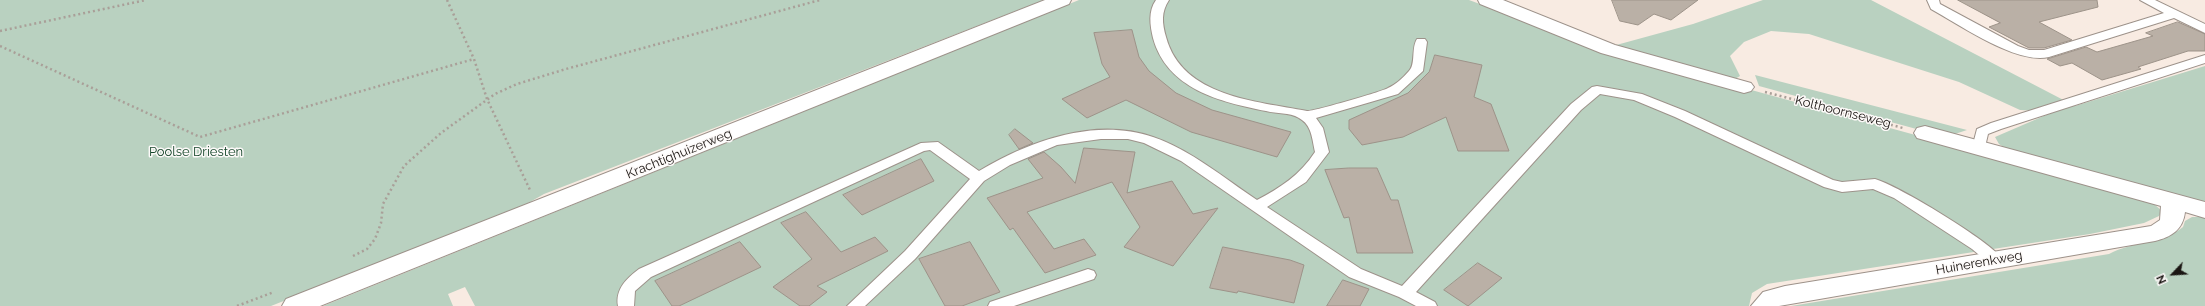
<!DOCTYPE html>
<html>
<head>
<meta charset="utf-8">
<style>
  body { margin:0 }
  #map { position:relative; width:2205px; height:306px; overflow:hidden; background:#f8ebe2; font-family:Raleway,sans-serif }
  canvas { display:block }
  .north { position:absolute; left:2153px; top:254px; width:40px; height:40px; -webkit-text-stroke:3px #fdfaf9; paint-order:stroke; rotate:245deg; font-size:11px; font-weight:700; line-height:16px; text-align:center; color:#1b1613 }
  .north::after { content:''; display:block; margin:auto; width:14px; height:18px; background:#1b1613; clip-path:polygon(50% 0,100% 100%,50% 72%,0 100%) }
</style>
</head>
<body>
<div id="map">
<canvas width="2205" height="306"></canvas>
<div class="north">N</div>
</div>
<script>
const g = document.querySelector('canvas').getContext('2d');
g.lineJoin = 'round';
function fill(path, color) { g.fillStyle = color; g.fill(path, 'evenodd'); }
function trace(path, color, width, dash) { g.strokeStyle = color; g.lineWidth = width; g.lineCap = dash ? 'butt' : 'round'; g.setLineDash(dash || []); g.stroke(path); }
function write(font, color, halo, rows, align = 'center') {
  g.font = font + ' Raleway,sans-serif'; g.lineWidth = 3; g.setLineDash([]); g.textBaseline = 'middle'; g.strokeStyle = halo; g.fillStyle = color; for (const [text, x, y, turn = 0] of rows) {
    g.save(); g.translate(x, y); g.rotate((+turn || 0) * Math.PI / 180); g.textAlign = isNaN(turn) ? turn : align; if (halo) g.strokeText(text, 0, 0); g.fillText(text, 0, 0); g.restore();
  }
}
const green = new Path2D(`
  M0 0H1044L544 194 523 206 271 306H0Z
  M1079 0H1469L1602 49 2134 195 2154 204 2162 211 2159 216 2144 223 2090 234 1767 284 1752 293 1749 306H475L465 287 448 294 453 306H323Z
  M1763 0H1871L2075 106 2205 66V205L2005 148 1999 144 1995 137 2053 112 2020 110 1959 82 1809 34 1771 31 1744 42 1730 56 1740 76 1735 79 1609 47 1693 24Z
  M1755 75 1967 130 1955 134 1931 133 1759 86Z
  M2192 217H2205V306H1791L2109 254C2133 241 2162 244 2183 227L2185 221Z`);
const building = new Path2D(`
  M1612 0H1698L1671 20 1654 14 1638 25 1620 21Z
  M1958 0H2097L2098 7 2039 22 2072 40 2044 48H2029L1989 27 2000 23Z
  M2178 22 2205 34V51H2188L2138 67 2141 69 2102 80 2072 63 2060 66 2047 59 2086 47 2097 52 2153 36 2146 33Z
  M1132 30 1139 57 1149 71 1176 93 1212 110 1291 132 1277 157 1191 132 1126 100 1087 118 1062 99 1110 77 1102 64 1094 33Z
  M1435 55 1482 65 1474 97 1491 104 1509 151H1458L1446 117 1403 137 1362 145 1349 129V120L1408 93 1429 72Z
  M1015 129 1033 143 1019 149 1009 135Z
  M1084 148 1135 152 1127 193 1172 181 1193 214 1218 208 1173 266 1124 247 1140 227 1112 182 1027 212 1054 249 1084 239 1096 255 1045 273 1013 228 1010 230 987 198 1043 178 1028 159 1044 152 1061 167 1075 183Z
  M921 159 934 181 862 215 843 195Z
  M1349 168H1377L1391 200H1398L1413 253H1357L1349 217 1344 218 1325 170Z
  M806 212 841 252 875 237 888 251 817 286 827 292 809 306H800L773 287 812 259 781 223Z
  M740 242 761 267 679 306H672L655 281Z
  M970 242 1000 292 962 306H945L919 259Z
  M1223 247 1290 260 1304 265 1294 303 1238 291 1237 293 1210 288Z
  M1478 263 1502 278 1468 306 1444 290Z
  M1343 280 1369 289 1360 306H1327Z`);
const path = new Path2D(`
  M447 0 474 59 487 99 530 190
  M0 31 146 0
  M0 46 200 137 474 59
  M1765 92 1903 128
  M353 256 367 249 375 239 381 223 383 204 404 166 441 133 495 94 517 84 566 69 820 0
  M237 306 274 292`);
const service = new Path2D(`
  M1156 0H1169C1161 12 1162 23 1166 37 1182 97 1256 101 1307 111 1311 112 1381 92 1388 88 1395 85 1404 77 1409 71 1416 64 1411 48 1417 39H1425L1427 42 1423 71 1398 94 1316 118 1323 128 1329 152 1306 182 1267 207 1361 269 1402 286 1571 104 1592 87 1597 86 1642 94 1685 111 1833 180 1842 182 1875 179C1897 185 1992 242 2003 260L2000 264 1995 265 1990 264 1972 249 1894 198 1873 189 1842 192 1824 187 1675 117 1634 100 1600 94 1581 110 1416 292 1435 302 1437 306H1416L1399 297 1349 277 1181 161 1144 143 1128 139H1101L1057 145 1010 165 984 181 915 259 865 306H847L905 251 970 179 930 150 924 151 651 277 635 291 634 306H618C615 289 627 278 639 269L921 143 938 142 979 171C1029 141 1095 117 1153 137 1191 150 1224 178 1257 200 1280 188 1300 175 1315 152 1312 139 1312 125 1299 118 1289 112 1277 114 1266 111 1220 102 1167 89 1153 38 1150 25 1148 11 1156 0Z
  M1927 0H1939L1940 4 2018 46 2029 50H2044L2164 13 2140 0H2155L2205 24V33L2174 18 2049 57C2017 65 1960 25 1931 9Z
  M2205 55V63L2001 129 1988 134 1984 151H1974L1972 148 1977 129 1991 123Z
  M1088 269 1094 271 1096 275 1094 279 1014 306H988L990 302Z`);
const minor = new Path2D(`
  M1045 0H1071L1069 4 320 306H282L286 299Z
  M1478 0H1503L1615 45 1751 83 1754 87 1751 91 1744 93 1601 53 1480 4Z
  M1925 126 2205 202V218L2185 212C2183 230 2171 237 2155 241L1779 306H1751L1763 292 1785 286 2151 226 2160 220 2161 206 1917 138 1914 133 1917 128Z`);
const streetNames = [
  ["Kolthoornseweg",1843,112,14],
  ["Krachtighuizerweg",679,154,-22],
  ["Huinerenkweg",1979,263,-10]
];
const parkNames = [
  ["Poolse Driesten",196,152]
];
fill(green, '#b9d1c0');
fill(building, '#bab0a6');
trace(building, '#9d9389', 1);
trace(service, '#9d928a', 2);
trace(minor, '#9d928a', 2);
trace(path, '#a99f98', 2.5, [2, 3]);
fill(service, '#fff');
fill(minor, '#fff');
write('13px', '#1b1613', '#fdfaf9', streetNames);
write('13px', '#15462a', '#fdfaf9', parkNames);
</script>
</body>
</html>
